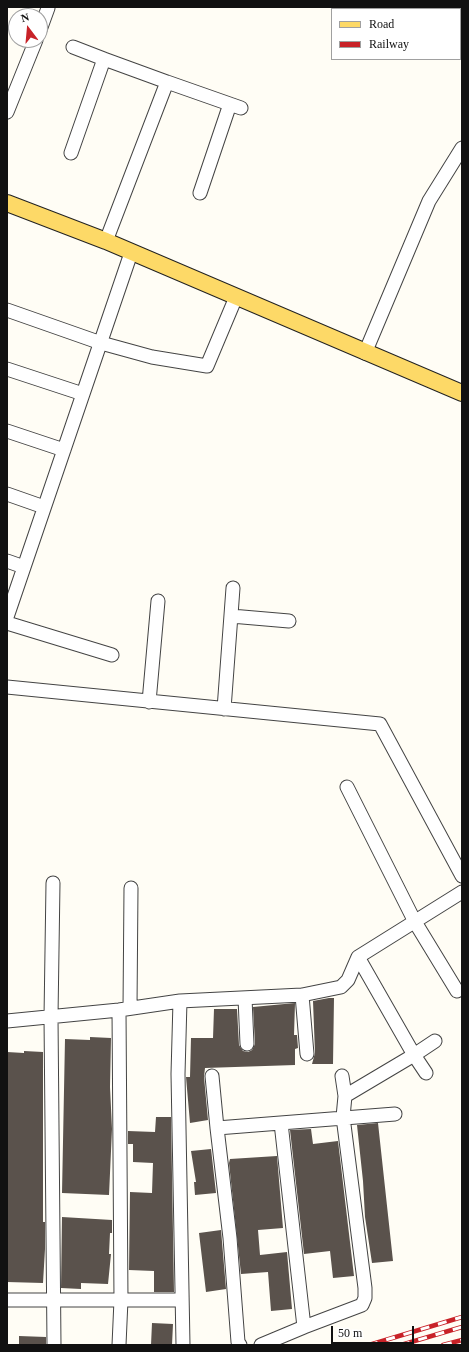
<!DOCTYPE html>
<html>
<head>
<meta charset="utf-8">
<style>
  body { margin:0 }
  #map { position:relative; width:469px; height:1352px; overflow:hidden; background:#fffdf5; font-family:"Times New Roman",serif }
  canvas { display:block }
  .frame { position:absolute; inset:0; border:8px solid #111; pointer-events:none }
  .legend { position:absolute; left:331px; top:8px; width:130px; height:52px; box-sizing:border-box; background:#fff; border:1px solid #a0a0a0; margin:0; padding:5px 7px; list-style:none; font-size:12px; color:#111 }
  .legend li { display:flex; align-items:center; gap:8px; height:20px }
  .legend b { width:20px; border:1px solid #a0a0a0 }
  .north { position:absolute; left:8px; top:8px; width:40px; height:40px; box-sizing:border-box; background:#fff; border:1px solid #a0a0a0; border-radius:50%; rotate:344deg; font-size:11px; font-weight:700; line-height:16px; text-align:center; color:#111 }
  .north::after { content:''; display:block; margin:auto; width:14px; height:18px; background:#c82228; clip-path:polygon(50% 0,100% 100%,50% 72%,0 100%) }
  .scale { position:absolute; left:331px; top:1326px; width:83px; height:18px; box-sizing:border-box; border:2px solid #111; border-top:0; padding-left:5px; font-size:12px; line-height:14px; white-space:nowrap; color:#111; -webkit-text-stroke:3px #fff; paint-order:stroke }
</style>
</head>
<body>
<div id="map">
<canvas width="469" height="1352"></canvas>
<div class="frame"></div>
<ul class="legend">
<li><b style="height:5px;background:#fdd967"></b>Road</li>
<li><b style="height:5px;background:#c82228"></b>Railway</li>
</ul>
<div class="north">N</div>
<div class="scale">50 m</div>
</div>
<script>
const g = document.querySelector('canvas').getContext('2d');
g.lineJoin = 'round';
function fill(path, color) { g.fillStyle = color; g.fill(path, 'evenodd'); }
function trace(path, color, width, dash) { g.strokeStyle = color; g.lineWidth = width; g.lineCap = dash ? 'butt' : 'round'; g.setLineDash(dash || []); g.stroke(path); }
const building = new Path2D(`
  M329 998H334L333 1064H312L315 1053 313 1001Z
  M295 1003 294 1035H297L298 1048 295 1049V1065L205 1068 204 1077 208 1120 190 1123 186 1077H190L191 1038H213L214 1009H237L239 1045 243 1051 248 1052 252 1050 255 1044 253 1007Z
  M90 1037 111 1038 110 1087 112 1129 109 1195 62 1193 65 1039 90 1040Z
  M24 1051 43 1052V1222H45V1249L43 1283 7 1282V1052L24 1053Z
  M156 1117H171L174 1292H154V1271L129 1270 130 1192 152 1193 153 1163 133 1162V1144H128V1131L155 1132Z
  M378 1123 393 1261 372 1263 365 1217 363 1181 357 1125Z
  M311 1129 313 1144 338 1141 354 1276 333 1278 330 1251 304 1254 290 1130Z
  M211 1149 216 1193 195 1195 194 1182H196L191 1151Z
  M277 1156 283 1228 258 1230 260 1255 287 1252 292 1309 271 1311 268 1272 241 1274 229 1163 230 1159Z
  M62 1217 112 1220V1233H110L109 1254H111L108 1284 81 1283V1289L61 1288Z
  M221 1230 226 1289 206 1292 199 1233Z
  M152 1323 173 1324 172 1345H151Z
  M19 1336 46 1337V1345H19Z`);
const minor = new Path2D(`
  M40 30 48 8
  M73 47 104 59
  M7 112 36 40
  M71 153 104 59 167 82
  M200 193 230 104
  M106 241 167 82 241 108
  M7 310 101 343 152 357 207 366 236 297
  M365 353 429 201 462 148
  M7 369 83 394
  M7 431 64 450
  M7 494 44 507
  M7 561 24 567
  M231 616 289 621
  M7 617 131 253
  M7 623 112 655
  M7 687 380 724 462 876
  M149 702 158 601
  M224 709 233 588
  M347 787 415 922 457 991
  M53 883 51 1017 54 1345
  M302 995 307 1054
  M245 998 247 1044
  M180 1001 178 1074 183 1345
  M130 1008 131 888
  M119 1010 121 1300 119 1345
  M7 1021 119 1010 180 1001 302 995 341 987 348 980 358 957 462 892
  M426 1073 414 1055 435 1041
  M212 1076 217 1128
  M342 1076 345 1096
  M281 1123 304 1327
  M7 1300H182
  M240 1345 238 1342 230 1238 217 1128 395 1114
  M261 1345 304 1327 362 1305 365 1298V1288L343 1117 345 1096 414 1055 358 957`);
const major = new Path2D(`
  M7 203 106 241 462 393`);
const rail = new Path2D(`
  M369 1345 462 1317
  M401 1345 462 1327
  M443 1345 462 1340`);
fill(building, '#5a524c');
trace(minor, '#444', 15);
trace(major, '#222', 18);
trace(minor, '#fff', 13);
trace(major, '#fdd967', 16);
trace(rail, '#c82228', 4.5);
trace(rail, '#fff', 3, [9]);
</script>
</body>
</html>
